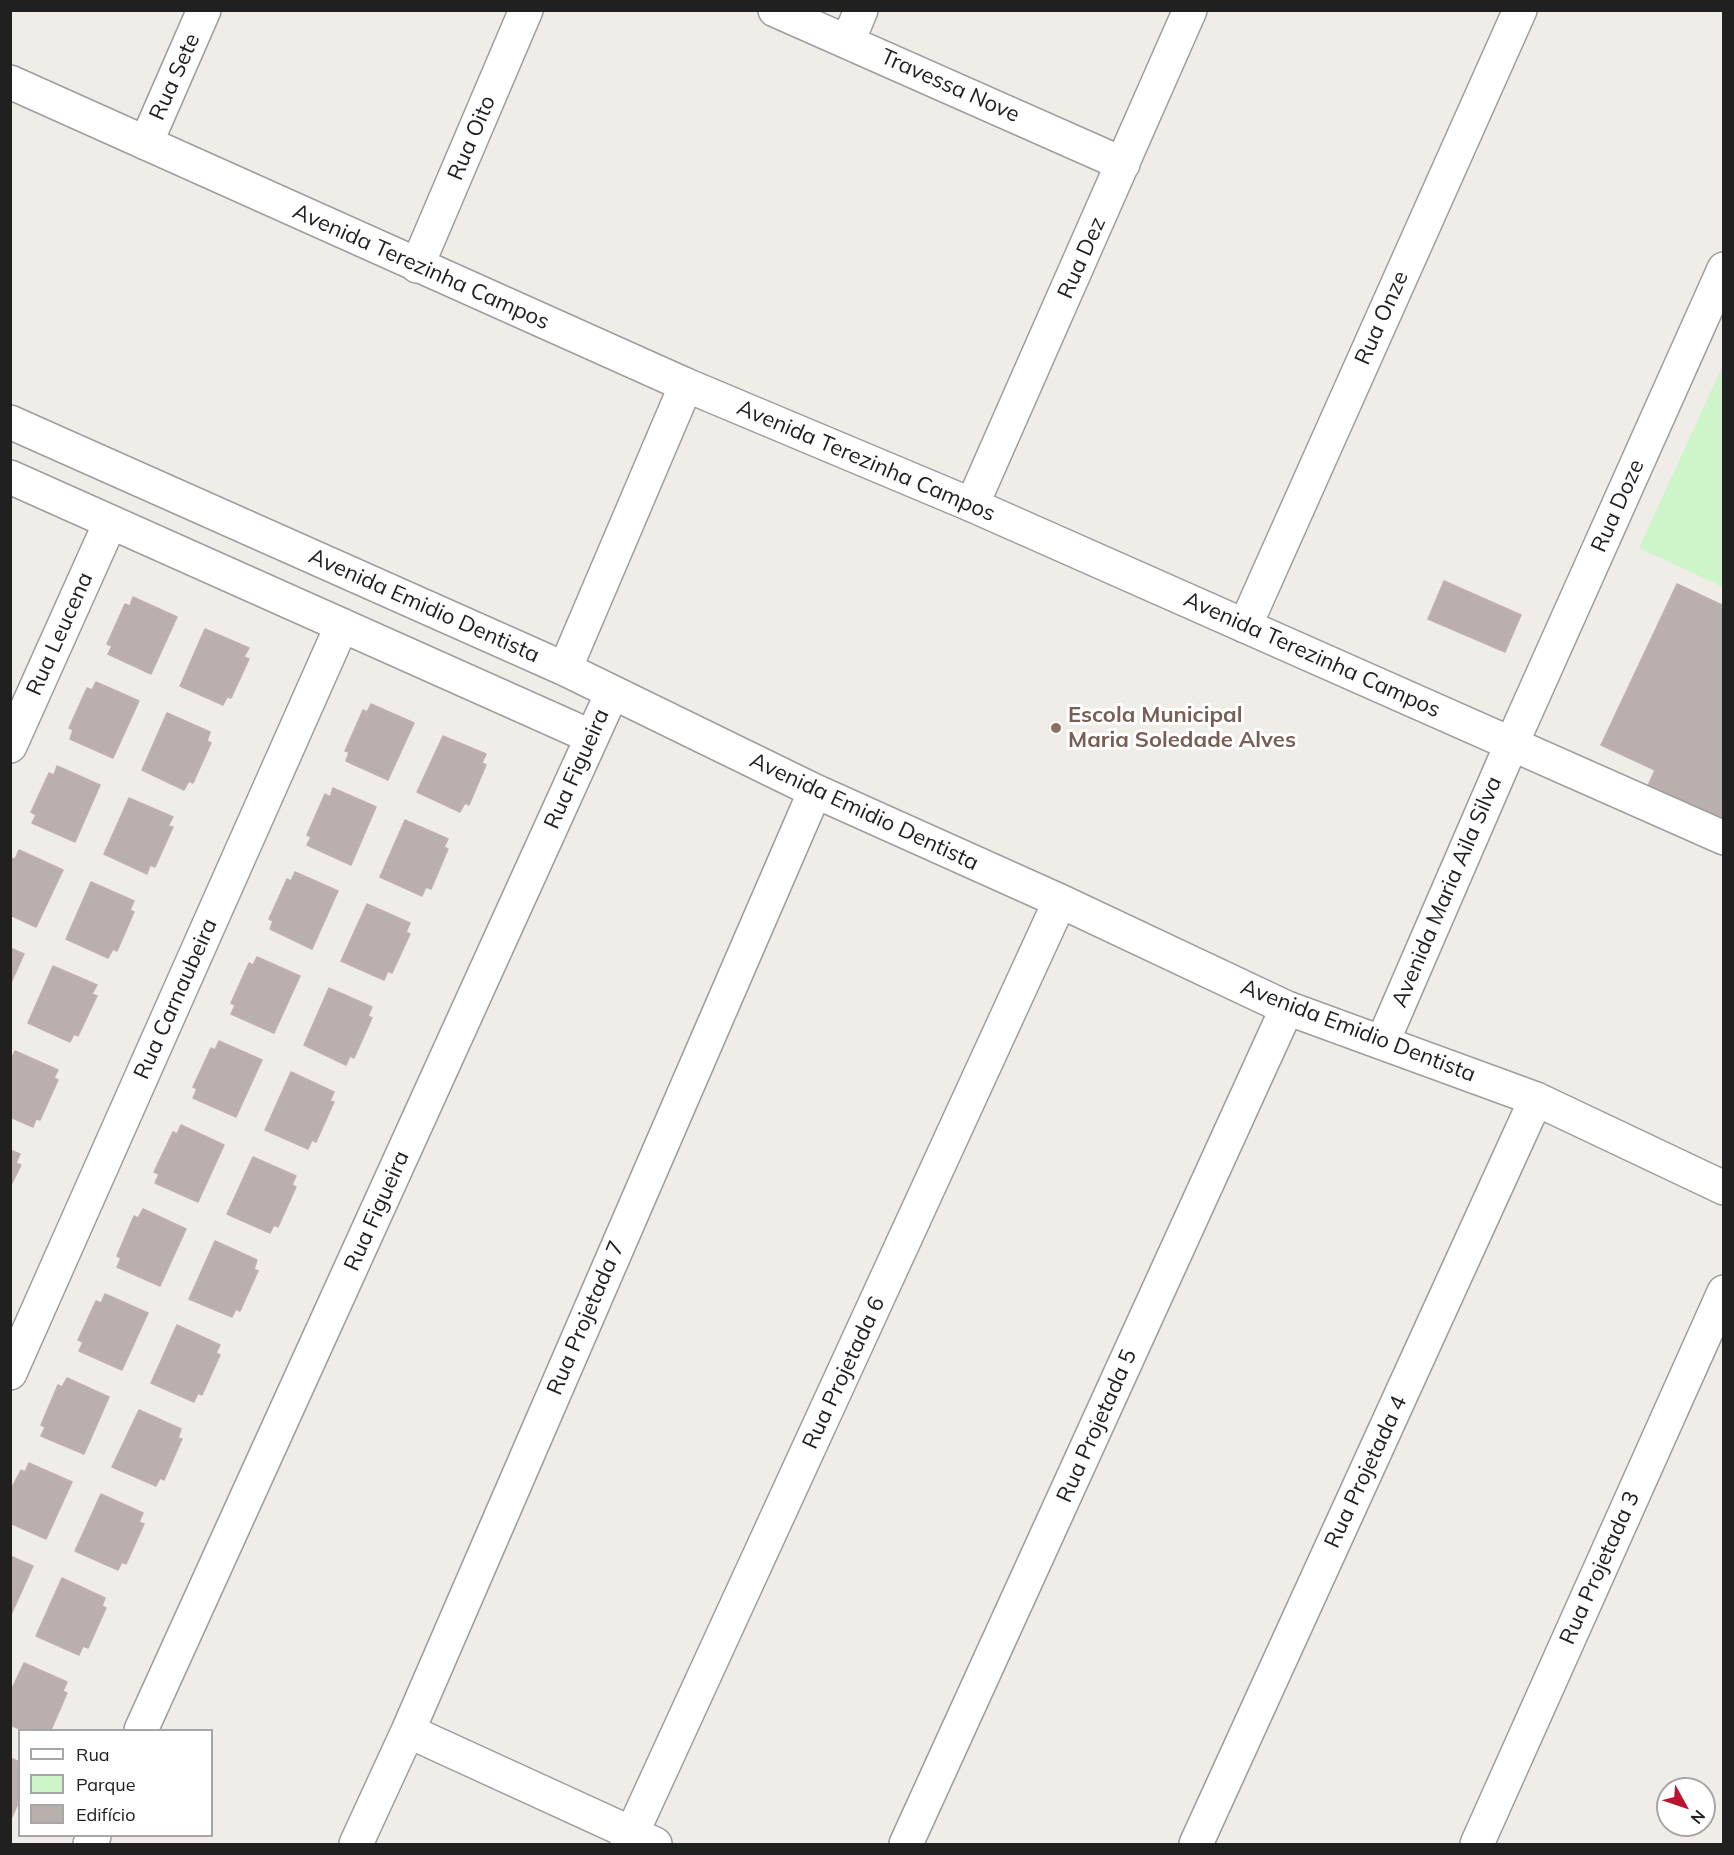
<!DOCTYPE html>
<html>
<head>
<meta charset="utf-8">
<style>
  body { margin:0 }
  #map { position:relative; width:1734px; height:1855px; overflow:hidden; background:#f0ece8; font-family:Mulish,sans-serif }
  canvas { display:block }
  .frame { position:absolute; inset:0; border:12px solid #202020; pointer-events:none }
  .legend { position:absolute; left:18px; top:1729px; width:195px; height:108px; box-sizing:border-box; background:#fff; border:2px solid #a6a6a6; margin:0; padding:8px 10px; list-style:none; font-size:18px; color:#202020 }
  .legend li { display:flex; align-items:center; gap:12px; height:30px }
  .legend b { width:30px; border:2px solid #a6a6a6 }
  .north { position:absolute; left:1656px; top:1777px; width:60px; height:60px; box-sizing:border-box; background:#fff; border:2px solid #a6a6a6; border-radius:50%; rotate:130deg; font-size:16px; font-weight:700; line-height:24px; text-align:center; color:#202020 }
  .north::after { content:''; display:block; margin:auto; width:21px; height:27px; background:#be1330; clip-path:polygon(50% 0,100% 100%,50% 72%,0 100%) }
</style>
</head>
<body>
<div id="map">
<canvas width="1734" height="1855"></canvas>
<div class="frame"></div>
<ul class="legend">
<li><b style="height:8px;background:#fff"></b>Rua</li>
<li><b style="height:16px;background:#cdf5c9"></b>Parque</li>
<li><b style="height:16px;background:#b9b0ad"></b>Edifício</li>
</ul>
<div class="north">N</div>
</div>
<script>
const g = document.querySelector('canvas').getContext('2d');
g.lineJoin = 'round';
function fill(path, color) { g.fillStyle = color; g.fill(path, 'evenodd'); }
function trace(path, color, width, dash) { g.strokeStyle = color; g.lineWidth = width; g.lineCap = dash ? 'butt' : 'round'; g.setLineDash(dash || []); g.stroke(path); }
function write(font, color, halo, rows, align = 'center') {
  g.font = font + ' Mulish,sans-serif'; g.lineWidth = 6; g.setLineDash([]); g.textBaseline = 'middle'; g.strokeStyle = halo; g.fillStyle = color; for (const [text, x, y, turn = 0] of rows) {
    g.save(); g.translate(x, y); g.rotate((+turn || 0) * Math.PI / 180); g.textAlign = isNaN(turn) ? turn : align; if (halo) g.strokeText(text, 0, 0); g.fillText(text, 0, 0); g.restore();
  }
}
const park = new Path2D(`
  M1723 365V587L1639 548Z`);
const building = new Path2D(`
  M1444 581 1521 615 1505 652 1428 619Z
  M1677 584 1724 606 1722 823 1647 788 1655 770 1601 745Z
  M133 597 177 617 151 674 108 654 112 646 107 644 125 604 130 606Z
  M205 629 249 648 244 657 249 659 231 698 227 697 223 705 180 686Z
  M96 682 139 701 113 758 70 739 73 730 69 728 87 688 92 690Z
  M371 704 414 723 388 780 346 761 349 752 345 751 363 710 367 712Z
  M167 713 210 732 207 741 211 743 193 783 189 781 184 790 142 770Z
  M443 736 486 754 482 763 486 765 469 805 465 803 460 812 417 792Z
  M57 766 100 785 75 842 32 823 36 815 31 812 49 773 54 775Z
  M333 788 376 807 351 865 307 845 311 837 307 835 325 794 330 797Z
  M129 798 173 817 168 826 173 827 155 867 150 865 147 874 104 854Z
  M405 820 448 839 444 847 448 849 431 889 426 887 422 896 380 877Z
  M19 850 63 870 36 927 10 915V858L15 859Z
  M295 872 338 891 312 949 270 929 273 921 269 919 287 879 291 881Z
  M91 882 134 901 130 910 134 912 117 951 113 949 108 958 66 939Z
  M367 904 410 923 406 932 410 934 392 973 388 971 384 980 341 961Z
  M10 948 24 954 10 985Z
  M257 957 300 976 274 1033 231 1014 235 1005 231 1003 249 963 253 965Z
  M53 966 97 985 92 994 97 996 78 1036 74 1034 70 1042 28 1023Z
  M329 988 372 1007 368 1016 372 1018 354 1058 350 1056 346 1065 304 1045Z
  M219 1041 262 1060 236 1117 193 1098 197 1089 193 1087 211 1048 215 1050Z
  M15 1051 58 1070 54 1078 58 1080 40 1120 36 1119 33 1127 10 1117V1061Z
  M291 1072 334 1092 330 1101 334 1102 316 1142 312 1140 308 1149 265 1130Z
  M181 1125 224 1145 198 1202 155 1183 159 1174 154 1172 173 1132 177 1134Z
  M10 1150 20 1154 16 1163 21 1165 10 1187Z
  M253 1157 296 1176 292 1185 296 1187 278 1227 274 1225 270 1233 227 1214Z
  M143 1209 186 1229 160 1286 117 1267 121 1258 117 1256 134 1216 138 1218Z
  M215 1241 257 1260 254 1269 258 1271 240 1311 236 1309 232 1317 189 1299Z
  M105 1294 148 1313 122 1370 79 1351 83 1342 78 1340 96 1301 101 1303Z
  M177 1325 220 1345 216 1353 220 1355 202 1395 198 1393 194 1402 151 1383Z
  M67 1378 109 1397 84 1454 41 1436 45 1427 41 1425 58 1385 62 1387Z
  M139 1410 181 1429 178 1438 182 1439 164 1480 160 1478 156 1486 112 1467Z
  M29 1463 72 1482 46 1539 10 1523V1491L21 1470 25 1472Z
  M101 1494 143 1513 139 1522 144 1524 126 1564 122 1562 118 1570 75 1551Z
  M10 1556 33 1566 10 1617Z
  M62 1578 105 1598 102 1606 106 1608 88 1648 83 1646 79 1655 36 1636Z
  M24 1663 67 1682 63 1691 67 1693 51 1730H22L10 1725V1693Z
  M10 1758 20 1762V1799L12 1817Z`);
const minor = new Path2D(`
  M775 10 1123 164
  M848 41 861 10
  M146 143 204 10
  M417 266 526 10
  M10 422 565 669 815 791 1060 901 1287 1008 1536 1099 1724 1188
  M10 477 592 737
  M972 505 1190 10
  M1245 626 1520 10
  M565 669 686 385
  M10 746 110 523
  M1383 1041 1512 743
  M10 1373 342 625
  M141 1730 612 693
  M408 1731 655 1844
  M90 1844 94 1836
  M356 1844 408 1731 815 791
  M627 1844 1060 901
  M906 1844 1287 1008
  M1196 1844 1536 1099
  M1477 1844 1724 1292`);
const tertiary = new Path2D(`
  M10 82 686 385 972 505 1724 838
  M1512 743 1724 269`);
const markers = [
  [1056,728,6,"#8d6e63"]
];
const streetNames = [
  ["Rua Sete",175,77,-66],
  ["Travessa Nove",950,86,24],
  ["Rua Oito",472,138,-67],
  ["Rua Dez",1082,258,-66],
  ["Avenida Terezinha Campos",421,267,24],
  ["Rua Onze",1382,318,-66],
  ["Avenida Terezinha Campos",866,461,23],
  ["Rua Doze",1618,506,-66],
  ["Avenida Emidio Dentista",424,606,24],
  ["Rua Leucena",60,634,-66],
  ["Avenida Terezinha Campos",1312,655,24],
  ["Rua Figueira",577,769,-66],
  ["Avenida Emidio Dentista",864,812,25],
  ["Avenida Maria Aila Silva",1447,892,-67],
  ["Rua Carnaubeira",176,999,-66],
  ["Avenida Emidio Dentista",1358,1031,21],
  ["Rua Figueira",377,1211,-66],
  ["Rua Projetada 7",586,1318,-67],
  ["Rua Projetada 6",844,1373,-65],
  ["Rua Projetada 5",1097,1426,-66],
  ["Rua Projetada 4",1366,1472,-65],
  ["Rua Projetada 3",1600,1568,-66]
];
const educationNames = [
  ["Escola Municipal",1068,715],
  ["Maria Soledade Alves",1068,740]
];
fill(park, '#cdf5c9');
fill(building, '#b9b0ad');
trace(building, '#c0b1ab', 1.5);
trace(minor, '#9d9d9d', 36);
trace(tertiary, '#9d9d9d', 36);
trace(minor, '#fff', 33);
trace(tertiary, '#fff', 33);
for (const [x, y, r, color] of markers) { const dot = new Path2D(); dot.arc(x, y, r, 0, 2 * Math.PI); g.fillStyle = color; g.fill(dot); trace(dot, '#fff', 2); }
write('22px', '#202020', '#fff', streetNames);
write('bold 22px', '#785e54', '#fff', educationNames, 'left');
</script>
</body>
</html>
